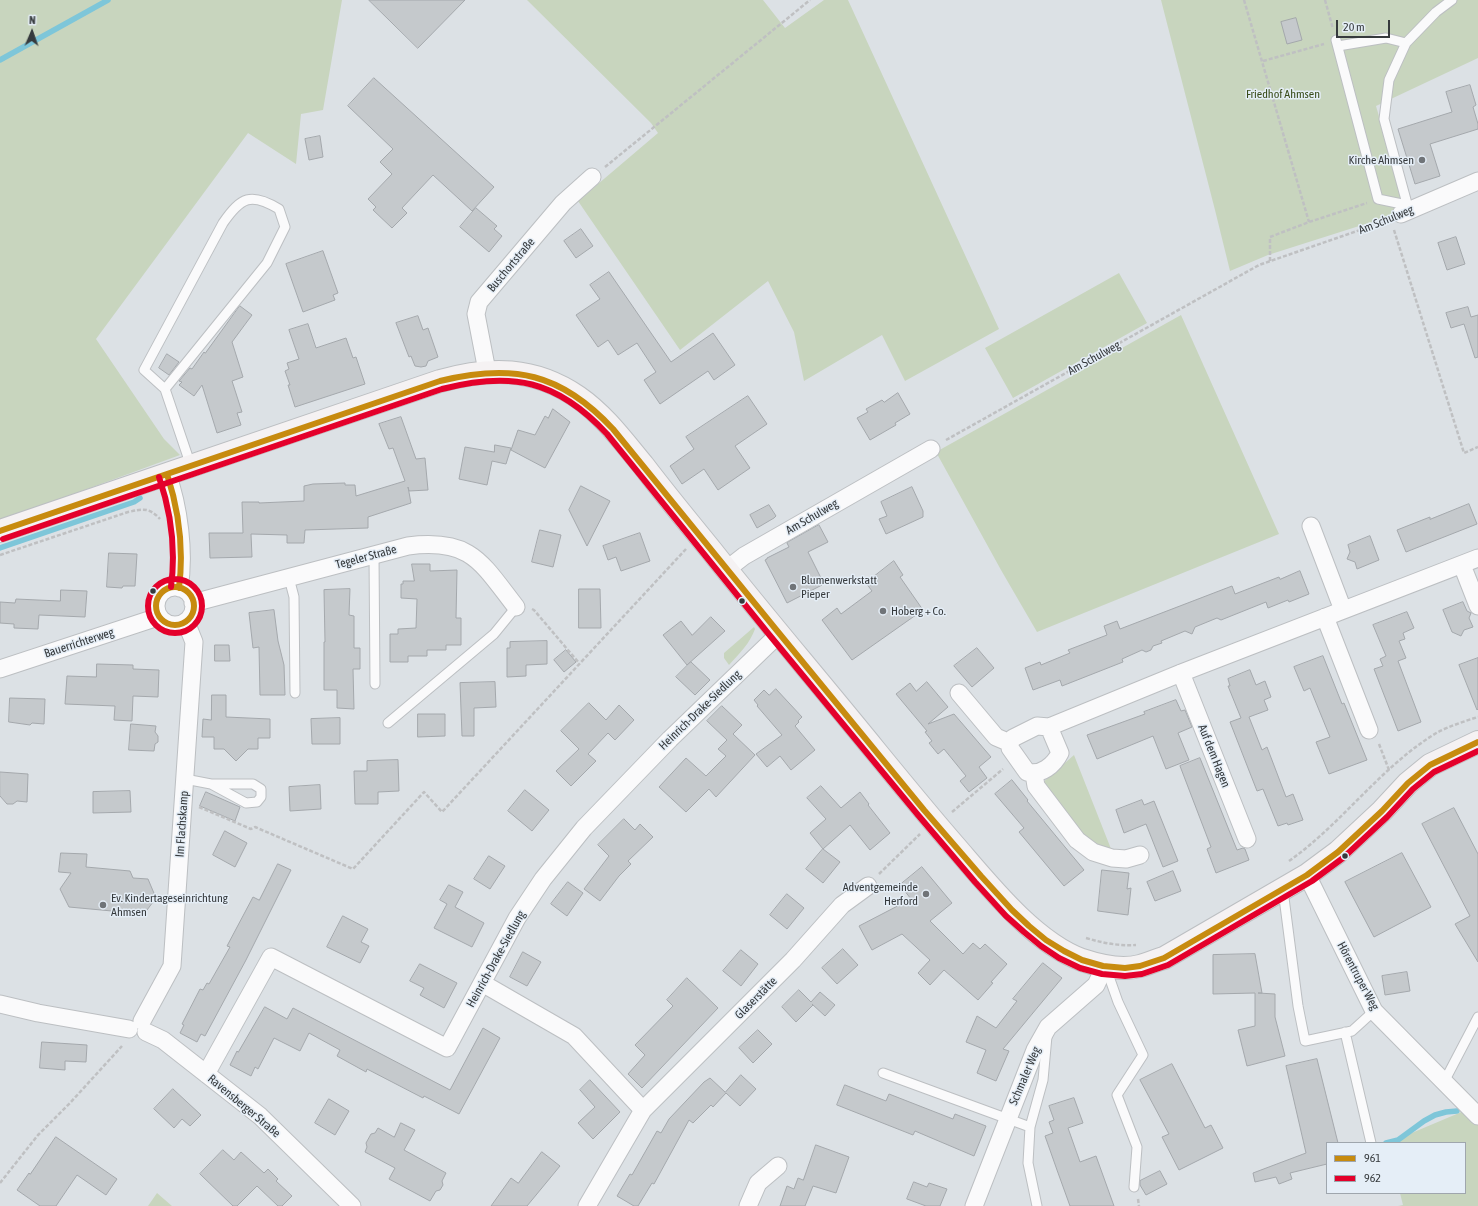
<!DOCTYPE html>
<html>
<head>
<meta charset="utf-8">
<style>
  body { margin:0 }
  #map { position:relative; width:1478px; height:1206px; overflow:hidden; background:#dce1e5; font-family:"Asap Condensed",sans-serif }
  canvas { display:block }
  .legend { position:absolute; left:1326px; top:1142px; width:140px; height:52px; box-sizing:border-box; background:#e5eef7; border:1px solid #9fa6ad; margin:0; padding:5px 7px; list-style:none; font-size:12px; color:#363a3d }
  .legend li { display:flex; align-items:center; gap:8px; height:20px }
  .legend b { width:20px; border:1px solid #9fa6ad }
  .north { position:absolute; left:12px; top:12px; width:40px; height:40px; -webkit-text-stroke:3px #e5eef7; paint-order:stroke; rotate:2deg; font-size:11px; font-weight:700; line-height:16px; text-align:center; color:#363a3d }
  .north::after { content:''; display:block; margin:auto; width:14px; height:18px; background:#363a3d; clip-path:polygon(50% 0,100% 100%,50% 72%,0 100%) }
  .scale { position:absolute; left:1336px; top:20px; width:54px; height:18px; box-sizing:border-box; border:2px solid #363a3d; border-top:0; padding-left:5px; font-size:12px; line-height:14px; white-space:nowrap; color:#363a3d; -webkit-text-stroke:3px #e5eef7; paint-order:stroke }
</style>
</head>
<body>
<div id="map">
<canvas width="1478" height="1206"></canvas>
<ul class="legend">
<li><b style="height:5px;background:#c78b0f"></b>961</li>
<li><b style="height:5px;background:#e4002b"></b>962</li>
</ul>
<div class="north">N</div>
<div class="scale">20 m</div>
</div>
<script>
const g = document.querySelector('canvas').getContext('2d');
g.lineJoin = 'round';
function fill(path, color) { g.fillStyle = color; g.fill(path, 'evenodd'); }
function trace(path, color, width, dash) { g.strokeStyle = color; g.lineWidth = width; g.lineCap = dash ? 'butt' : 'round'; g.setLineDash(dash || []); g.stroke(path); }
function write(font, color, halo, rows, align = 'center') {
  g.font = font + ' "Asap Condensed",sans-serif'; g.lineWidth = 3; g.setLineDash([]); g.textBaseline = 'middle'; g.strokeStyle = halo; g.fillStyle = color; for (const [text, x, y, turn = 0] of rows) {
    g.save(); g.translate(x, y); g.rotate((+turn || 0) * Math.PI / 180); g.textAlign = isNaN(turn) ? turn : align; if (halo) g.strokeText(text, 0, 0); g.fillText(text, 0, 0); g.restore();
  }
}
const green = new Path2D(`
  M0 0H342L323 110 301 114 296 164 248 133 96 339 164 439 180 455 0 521Z
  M527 0H763L785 28 824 0H848L999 329 905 381 882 335 804 381 794 332 768 281 680 350 578 201 658 133 651 123Z
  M1161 0H1478V58L1376 106 1403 200 1400 213 1268 255 1230 271 1215 210Z
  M1119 273 1147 323 1013 398 985 348Z
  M1181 315 1279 534 1037 632 1001 570 936 452Z
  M754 627 755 629C750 643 740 653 729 665L724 658V653Z
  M1074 755 1113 854 1080 835 1041 784Z
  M1478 1105V1206H1398L1403 1205 1400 1193H1465V1143H1388Z
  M157 1193 172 1206H148Z`);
const stream = new Path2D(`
  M0 60 108 0
  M0 548 134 502 140 498
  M1386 1143 1398 1140 1424 1121 1435 1115 1446 1112 1457 1111`);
const building = new Path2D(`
  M369 0H465L418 48Z
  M1296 18 1302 40 1287 44 1281 22Z
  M374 78 494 187 472 211 433 175 402 208 407 213 392 228 373 210 376 207 368 199 392 174 380 162 393 149 348 106Z
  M1470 85 1476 105 1473 107 1478 124V129L1430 144 1440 176 1415 184 1398 129 1452 112 1446 92Z
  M320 136 323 157 309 160 305 139Z
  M476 208 497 226 494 229 502 236 489 252 460 227Z
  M581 229 593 246 576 258 564 241Z
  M1456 237 1465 264 1447 270 1438 243Z
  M323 251 338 293 333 295 335 300 303 312 286 264Z
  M609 272 671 362 713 333 735 365 714 380 708 371 660 404 644 380 656 372 637 343 618 355 608 340 598 347 576 315 600 299 590 285Z
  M240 306 252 315 232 342 243 377 232 381 242 412 237 413 241 425 217 433 202 385 194 396 179 385 182 382 179 381 190 368 192 369 204 352 205 353Z
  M1468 307 1471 317 1478 315V357L1475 358 1464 324 1451 328 1446 313Z
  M418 316 423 330 428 328 438 357 428 361 426 366 421 367 415 366 411 356 409 357 396 323Z
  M308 324 316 348 346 338 353 358 356 357 365 384 295 407 288 385H290L285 371 289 369 287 363 299 359 289 330Z
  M167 354 179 362 169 375 159 368Z
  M898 393 910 414 895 423 896 425 870 440 857 418 868 412 866 409 882 400 884 402Z
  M748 396 767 424 735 446 750 468 718 490 704 469 682 484 670 466 694 449 686 437Z
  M553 409 570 422 545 468 511 450 518 430 535 435 545 416 548 418Z
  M401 417 416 459 425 458 428 490 409 491 408 487 411 503 368 517V528L305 530 304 543H287V535L251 534 252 557 210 558 209 533H243L242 502H259V503L304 501V486L313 484 345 483V485H355L356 496 405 481 393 448 389 449 379 424Z
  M495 445 511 448 506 464 492 461 487 485 459 479 465 447 494 452Z
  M581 486 610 501 587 546 569 510Z
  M912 487 923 511V517L886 534 879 519 887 516 881 502Z
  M1469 504 1477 524 1406 552 1397 530 1430 517V519Z
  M769 505 776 516 774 518 757 528 750 515Z
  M819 525 828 542 808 552 822 580V585L787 603 765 560 767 559V558L789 547 787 543Z
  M540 530 561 535 553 567 532 562Z
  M640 533 650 561 621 571 616 557 608 560 603 546Z
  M1370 536 1379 560 1357 569 1355 562 1347 559 1350 552 1348 545Z
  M109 553 137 554 135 586H123L122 588 107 587Z
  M894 561 903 575 900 577 923 610 852 660 822 620 837 608 841 614 872 591 866 583Z
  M412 564H430V571L457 570 456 618H461V645H446V650H427V656H408V662H390V634H398V629L416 628 417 599 401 598V584H403V581H414Z
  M1300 571 1309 594 1289 602 1288 600 1268 608 1266 602 1221 620 1217 618 1195 627 1192 634 1185 631 1161 641 1162 643 1153 646 1151 650 1146 652 1142 650 1122 659 1123 662 1062 686 1060 680 1033 690 1025 668 1040 662 1041 665 1070 653 1068 650 1107 635 1104 626 1117 621 1120 629 1232 586 1235 594 1279 577 1280 579Z
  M350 589 349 615 354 616V648H360V669H353L354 709 337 708V690H324V642H325L324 590Z
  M579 589H600L601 628H579Z
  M61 590 87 591 85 617 39 615 38 629 14 628V624L0 623V602L15 603 16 599 60 601Z
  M1463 602 1467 611 1471 613 1469 618 1473 627 1464 630 1461 636 1452 632 1443 610Z
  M274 610 278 641 284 665 285 695H260L259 647 253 648 249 613Z
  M1407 612 1414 628 1403 633 1405 639 1399 641 1406 658 1398 661 1421 722 1398 731 1374 669 1383 666 1380 659 1386 656 1373 625Z
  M711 617 725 631 687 665 663 635 681 621 692 635Z
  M547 641V664L526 665V676L507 677V648H510V642Z
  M215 645H229L230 661H215Z
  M977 648 994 668 972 687 954 666Z
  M566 650 576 662 564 672 554 660Z
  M1323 656 1342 704 1344 703 1367 760 1329 774 1316 742 1330 737 1310 688 1304 691 1294 667Z
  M1478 658V709L1477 710 1459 665Z
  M691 662 710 680 695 695 676 677Z
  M97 664 133 665V669L159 670 158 697 133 696 132 721 114 720 115 706 65 704 67 676 96 677Z
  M1250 670 1256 685 1265 681 1271 697 1264 700 1268 710 1249 717 1262 750 1267 747 1286 797 1293 794 1303 820 1288 825 1287 823 1278 826 1263 789 1257 791 1230 722 1241 718 1228 686H1230L1228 679Z
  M495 682 496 707 474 708V736H462L460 683Z
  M927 682 948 707 928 724 954 714 991 757 979 767 987 778 969 792 960 781 966 776 944 749 938 754 929 743 932 741 925 732 927 731 896 694 910 683 916 691Z
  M776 689 802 717 798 721 799 722 795 726 815 750 791 770 780 756 767 767 756 754 782 735 757 706 758 705 754 700 764 690 769 695Z
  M212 695H226V717L270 719V738H258V749H248L236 761 224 749H214V737H202L203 719 211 720Z
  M10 698 45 699 44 724 32 723 30 725 9 722Z
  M1176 700 1181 711 1185 710 1192 727 1178 733 1189 760 1166 769 1153 736 1097 759 1087 735 1145 714 1144 712Z
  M589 703 606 720 619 705 634 720 615 740 608 733 588 754 596 761 571 786 556 771 579 749 561 731Z
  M722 706 742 725 733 734 755 755 716 797 709 789 686 812 659 787 686 758 706 776 726 756 718 749 727 740 707 721Z
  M418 714H445V736L418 737Z
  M340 718V744H312L311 719Z
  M131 724 156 726 155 732 158 736V742L155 744 154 751 129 750Z
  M1200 758 1237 850 1243 848 1245 849 1249 860 1216 873 1207 849 1211 847 1180 766Z
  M398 760 399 791 378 792V804H355L354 771H367V761Z
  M0 772 28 774 27 802 17 801 13 804H7L0 796Z
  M1012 780 1028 800 1027 801 1084 870 1064 886 1019 832 1024 828 995 794Z
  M320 785 321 809 290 811 289 787Z
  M821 786 841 808 860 792 869 804 868 805 890 833 870 850 850 825 823 849 810 833 826 819 807 798Z
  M525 790 549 810 532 831 508 811Z
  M130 791 131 812 93 813V792Z
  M206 792 240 807 235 821 200 806Z
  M1142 800 1144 805 1154 801 1178 861 1163 867 1146 824 1124 833 1116 810Z
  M1454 808 1478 854V962L1455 924 1470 916 1422 824Z
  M624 819 635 830 640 824 653 837 628 861 631 864 619 876 600 901 584 889 609 856 598 845Z
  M225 831 247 843 235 867 213 855Z
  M823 849 840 862 823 883 806 869Z
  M61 853 87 854 86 867 130 871 133 878 148 879 156 898 144 914 69 907 60 889 71 873 59 872Z
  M1402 853 1431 907 1374 937 1345 882Z
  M489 856 505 866 490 889 474 879Z
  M278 864 291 870 246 960 205 1036 201 1034 197 1042 180 1033 184 1025 182 1024 200 989 203 990 207 983 209 984 230 947 227 946 253 897 259 900Z
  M922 867 952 903 930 921 963 954 973 943 980 949 985 944 1007 964 991 982 993 983 978 1000 944 970 930 985 918 973 930 960 902 934 872 950 859 926 911 899 900 885Z
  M1102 870 1129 873 1127 889 1131 888 1128 915 1098 911Z
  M1173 871 1181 891 1155 901 1147 882Z
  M568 882 583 893 567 916 551 904Z
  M449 885 463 892 455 907 484 923 472 947 434 928 447 904 440 900Z
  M787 894 804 908 787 929 770 915Z
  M343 916 368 929 361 942 369 946 360 963 327 947Z
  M843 949 858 965 837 984 822 968Z
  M741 950 758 964 741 986 723 971Z
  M523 952 541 962 527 986 510 977Z
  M1255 954 1262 993H1258L1275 994V1017L1285 1056 1247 1066 1238 1030 1255 1026V993L1213 994V955Z
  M1043 963 1062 978 1003 1049 1009 1051 996 1081 977 1073 986 1050 966 1042 977 1016 996 1028 1017 1001 1013 999Z
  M420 964 457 983 444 1008 420 995 424 988 410 981Z
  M1407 972 1410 991 1385 995 1382 976Z
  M687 978 718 1008 642 1088 628 1074 645 1055 635 1045 673 1006 667 1000Z
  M799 990 811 1002 820 992 835 1005 825 1016 812 1004 813 1005 796 1022 782 1007Z
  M265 1007 287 1019 293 1008 450 1090 483 1028 500 1038 459 1114 424 1096 423 1098 367 1069 366 1072 337 1056 340 1050 309 1033 300 1051 274 1038 258 1069 255 1067 251 1076 230 1065 237 1051 238 1052Z
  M758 1030 772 1044 753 1063 739 1048Z
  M42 1042 87 1045 86 1062 65 1061V1070L40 1068Z
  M1317 1059 1338 1143H1327V1164L1290 1173 1292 1179 1279 1184 1276 1177 1255 1182 1253 1173 1306 1153 1286 1066Z
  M1172 1064 1205 1128 1211 1125 1223 1148 1179 1170 1162 1137 1169 1134 1140 1080Z
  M741 1075 756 1089 740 1106 726 1093 713 1107 711 1105 693 1123 689 1120 654 1184 652 1183 638 1206H634L617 1196 630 1174 632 1175 657 1131 661 1133 669 1119 704 1082 710 1078 725 1092Z
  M590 1080 620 1112 593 1139 578 1123 595 1107 580 1090Z
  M845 1085 886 1101 889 1094 953 1119 955 1114 986 1126 974 1156 915 1131 913 1135 837 1105Z
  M173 1089 201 1115 190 1126 182 1119 174 1128 154 1109Z
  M1074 1098 1083 1123 1068 1128 1080 1162 1096 1156 1114 1206H1070L1057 1170 1045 1136 1053 1133 1049 1122 1054 1120 1049 1106Z
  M329 1099 349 1111 335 1135 315 1123Z
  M401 1123 415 1130 404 1150 446 1173 442 1181 443 1185 440 1190 436 1191 430 1201 389 1179 395 1168 365 1152 367 1147 366 1143 371 1134 375 1133 378 1128 394 1137Z
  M56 1137 117 1179 106 1195 77 1175 56 1206H40L17 1190 29 1173 30 1174Z
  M816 1145 849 1157 836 1193 813 1186 805 1206H780L787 1186 794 1189 798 1178 803 1180Z
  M223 1150 234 1160 241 1152 264 1173 268 1169 278 1179 276 1181 292 1196 282 1206H278L257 1186 237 1206H233L200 1174Z
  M542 1152 560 1166 527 1206H491L511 1178 518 1183Z
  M1160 1171 1167 1184 1146 1195 1140 1185V1181Z
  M914 1182 927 1187 929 1183 947 1189 940 1206H926L907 1199Z`);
const path = new Path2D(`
  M1244 0 1309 222
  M1325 0 1333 29
  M1263 61 1324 44
  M605 167 810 0
  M1394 230 1464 453 1478 447
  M1270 261V237L1309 222 1367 203
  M946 440 1259 265 1386 221
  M0 555 128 512C143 509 149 507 160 519
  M532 609 534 610 579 663
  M1379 744 1389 770
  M199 807 251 829 255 827 353 869 424 792 442 812 686 549
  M952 812 1003 769
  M1289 861C1343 823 1381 766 1438 732 1450 726 1465 721 1478 717
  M879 874 920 834
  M1086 938C1103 943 1118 946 1136 945
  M0 1183 38 1135 70 1103 122 1046
  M1138 1199 1139 1206`);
const service = new Path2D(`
  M1336 40 1378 199 1402 204 1409 211
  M1338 46 1386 38 1406 43
  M1409 211 1384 119 1389 80 1406 43 1436 12 1452 0
  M165 389 144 370 223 223C241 197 251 192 279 209L285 227 267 263 165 389 191 466
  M374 555 375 684
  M289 578 294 597 295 693
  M388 723 494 634 516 607
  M185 779 211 784 246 803 257 802 261 797V789L253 784H211
  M1283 890 1298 1006 1305 1041 1352 1031 1374 1011
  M1106 968 1118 1002 1143 1055 1117 1095 1137 1147 1134 1187
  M1345 1032 1371 1143
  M883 1073 1030 1127
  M1444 1082 1478 1017
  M1037 1206 1028 1163 1030 1127 1043 1080 1047 1036`);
const minor = new Path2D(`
  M1401 214 1478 181
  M487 371 476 314 479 302 563 203 592 177
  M167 474C179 506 185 554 179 588
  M1311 526 1343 610
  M1462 565 1478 606
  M726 570 744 556 931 449
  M156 606a19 19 0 1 1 38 0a19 19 0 1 1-38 0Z
  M193 603 408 546C471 538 481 562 516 607
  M1325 617 1369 730
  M0 669 158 617
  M1181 673 1247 839
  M959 693 996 737 1010 743
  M1037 726 1049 727 1060 753C1054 765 1041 776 1027 772L1010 748V743L1013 738Z
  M1049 727 1181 673 1478 558
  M1034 774 1036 786 1077 840 1093 852 1112 858 1126 859 1140 855
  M1307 875 1374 1011 1478 1116
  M482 983 574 1036 643 1110
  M0 1004 38 1013 129 1029
  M142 1021 172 966 194 642 186 622
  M146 1032 163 1040 260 1116 352 1206
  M206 1074 271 957 447 1048 517 918 543 879 584 828 670 739 779 634
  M587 1206 643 1110 793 960 842 905 868 886
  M748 1206 758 1183 778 1166
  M974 1206 1035 1050 1048 1027 1096 985 1105 966`);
const secondary = new Path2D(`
  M0 531 440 381C490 367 534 367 578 397 604 415 623 441 643 465 665 494 688 522 711 550 752 602 795 653 837 704 876 751 914 799 954 845 987 883 1033 942 1082 960 1100 966 1121 971 1140 966 1148 964 1156 960 1164 958L1307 875 1338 852 1382 811 1408 783 1430 765 1478 742`);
const bus1 = new Path2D(`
  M167 474C179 511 184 549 179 588
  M0 531 440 381C513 363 561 373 613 429L774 627 924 810 981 876 1012 910 1029 926 1046 940 1064 951 1082 960 1103 966 1125 968 1140 966 1164 958 1307 875 1338 852 1382 811 1408 783 1430 765 1478 742
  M156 606a19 19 0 1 1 38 0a19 19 0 1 1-38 0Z`);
const bus2 = new Path2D(`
  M159 477C171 512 176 549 171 587
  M3 539 442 389C512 371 557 380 607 434L767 632 918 815 975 882 1006 916 1024 932 1041 946 1059 958 1080 968 1102 974 1125 976 1142 974 1168 965 1312 881 1343 858 1387 817 1413 789 1434 772 1478 751
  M148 606a27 27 0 1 1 54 0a27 27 0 1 1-54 0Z`);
const markers = [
  [1422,160,4,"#707478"],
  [793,587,4,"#707478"],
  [153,591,3.5,"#363a3d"],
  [742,601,3.5,"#363a3d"],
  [883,611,4,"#707478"],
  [1345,856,3.5,"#363a3d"],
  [926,894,4,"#707478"],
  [103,905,4,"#707478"]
];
const parkNames = [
  ["Friedhof Ahmsen",1283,94]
];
const poiNames = [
  ["Kirche Ahmsen",1414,160,"right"],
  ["Blumenwerkstatt",801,580],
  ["Pieper",801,594],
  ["Hoberg + Co.",891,611],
  ["Adventgemeinde",918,887,"right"],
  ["Herford",918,901,"right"],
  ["Ev. Kindertageseinrichtung",111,898],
  ["Ahmsen",111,912]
];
const streetNames = [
  ["Am Schulweg",1386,220,-22],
  ["Buschortstraße",511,265,-50],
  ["Am Schulweg",1094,358,-29],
  ["Am Schulweg",812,517,-30],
  ["Tegeler Straße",366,557,-15],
  ["Bauerrichterweg",79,643,-18],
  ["Heinrich-Drake-Siedlung",700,710,-44],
  ["Auf dem Hagen",1214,756,68],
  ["Im Flachskamp",182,824,-86],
  ["Heinrich-Drake-Siedlung",496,959,-61],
  ["Hörentruper Weg",1358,976,62],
  ["Glaserstätte",756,998,-45],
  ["Schmaler Weg",1025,1076,-67],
  ["Ravensberger Straße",244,1106,40]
];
fill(green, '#c8d5be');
trace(stream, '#7ec6d9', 5.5);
fill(building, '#c5c9cc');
trace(building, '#a4a8ac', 1);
trace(service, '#bcbfc2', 11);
trace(minor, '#bcbfc2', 19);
trace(secondary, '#bcbfc2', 24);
trace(path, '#bfc0c2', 2.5, [4, 2]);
trace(service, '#fafafb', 9);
trace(minor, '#fafafb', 17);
trace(secondary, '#f5f2f3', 22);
trace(bus1, '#c78b0f', 6);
trace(bus2, '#e4002b', 6);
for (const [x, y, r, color] of markers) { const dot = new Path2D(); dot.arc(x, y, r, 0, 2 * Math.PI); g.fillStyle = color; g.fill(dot); trace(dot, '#e5eef7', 1.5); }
write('12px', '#394c19', '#e5eef7', parkNames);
write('12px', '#363a3d', '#e5eef7', poiNames, 'left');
write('12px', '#363a3d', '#e5eef7', streetNames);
</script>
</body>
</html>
